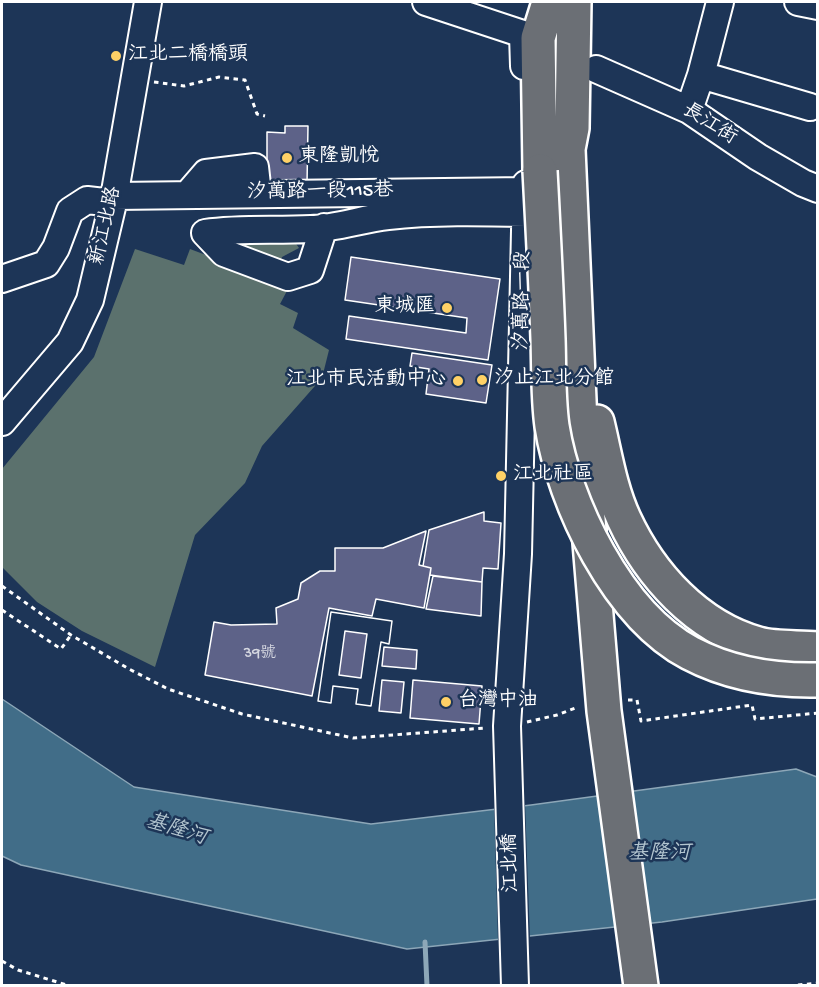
<!DOCTYPE html>
<html>
<head>
<meta charset="utf-8">
<style>
  body { margin:0 }
  #map { position:relative; width:819px; height:987px; overflow:hidden; background:#1d3557; font-family:"Gochi Hand",sans-serif }
  canvas { display:block }
  .frame { position:absolute; inset:0; border:3px solid #fff; pointer-events:none }
</style>
</head>
<body>
<div id="map">
<canvas width="819" height="987"></canvas>
<div class="frame"></div>
</div>
<script>
const g = document.querySelector('canvas').getContext('2d');
g.lineJoin = 'round';
function fill(path, color) { g.fillStyle = color; g.fill(path, 'evenodd'); }
function trace(path, color, width, dash) { g.strokeStyle = color; g.lineWidth = width; g.lineCap = dash ? 'butt' : 'round'; g.setLineDash(dash || []); g.stroke(path); }
function write(font, color, halo, rows, align = 'center') {
  g.font = font + ' "Gochi Hand","LXGW WenKai TC",sans-serif'; g.lineWidth = 5; g.setLineDash([]); g.textBaseline = 'middle'; g.strokeStyle = halo; g.fillStyle = color; for (const [text, x, y, turn = 0] of rows) {
    g.save(); g.translate(x, y); g.rotate((+turn || 0) * Math.PI / 180); g.textAlign = isNaN(turn) ? turn : align; if (halo) g.strokeText(text, 0, 0); g.fillText(text, 0, 0); g.restore();
  }
}
const green = new Path2D(`
  M292 238 299 248 282 257 272 281 288 289 280 304 298 313 293 328 329 350 322 378 262 446 245 483 195 535 155 667 82 631 37 602 2 567V469L94 357 135 249 184 265 190 249 243 269 236 239Z`);
const water = new Path2D(`
  M2 699 134 787 371 824 531 805 796 769 817 777V899L662 922 407 949 21 865 2 856Z`);
const pier = new Path2D(`
  M525 803 530 939 498 942 494 806Z`);
const stream = new Path2D(`
  M425 942 427 986`);
const building = new Path2D(`
  M285 126H308L307 184 267 183V132L285 133Z
  M351 257 500 279 488 360 346 339 349 316 466 333 467 318 345 300Z
  M412 353 492 365 486 403 426 394 429 369 410 366Z
  M484 512V521L501 523 498 569 483 568 482 582 430 575 431 568 423 566 429 530Z
  M426 531 419 565 431 568 424 608 376 599 372 616 329 608 312 696 205 675 214 622 231 625 277 624 276 608 298 599 301 583 320 571H335V548H383Z
  M433 576 482 582 481 616 426 609Z
  M331 612 392 621 389 644 381 642 371 706 356 704 358 689 333 686 331 703 318 701ZM345 631 367 634 361 678 339 675Z
  M331 612 392 621 389 644 381 642 371 706 356 704 358 689 333 686 331 703 318 701Z
  M384 647 417 650 416 669 382 666Z
  M382 680 404 682 401 713 379 711Z
  M413 680 482 686 479 724 410 718Z`);
const path = new Path2D(`
  M154 82 184 86 219 77 245 80 257 114 265 116
  M2 586 71 635 129 669 168 689 242 714 353 738 485 728
  M2 610 61 649 71 635
  M628 700H637L641 721 752 705 755 719 818 713
  M527 722 557 715 578 707
  M2 961 18 970 70 986
  M789 986 818 983`);
const minor = new Path2D(`
  M426 2 523 34 524 66
  M798 2 818 6
  M596 69 689 110 758 157 803 183 818 189
  M701 75 810 107
  M689 110 701 75 720 2
  M187 195 206 173 255 167 258 194
  M115 196 526 191
  M324 227 310 270 288 277 224 253 205 233C241 228 275 231 311 229 337 228 362 219 388 216 434 211 480 212 526 213
  M2 279 46 264 56 248 70 211 87 200 113 203
  M2 422 70 342 90 300 113 203 148 2
  M515 986 507 726 518 554 526 184`);
const highway = new Path2D(`
  M574 2 572 128 568 149 580 423 604 711 641 986
  M540 171 538 38 547 9
  M597 422C605 455 610 489 624 519 650 575 697 627 758 644 776 649 799 647 818 649`);
const highwayBridge = new Path2D(`
  M540 171C543 227 546 283 548 339 549 367 548 398 552 426 564 503 618 615 690 653 728 673 774 681 818 680`);
const markers = [
  [116,56,6,"#ffd166"],
  [287,158,6,"#ffd166"],
  [447,308,6,"#ffd166"],
  [482,380,6,"#ffd166"],
  [458,381,6,"#ffd166"],
  [501,476,6,"#ffd166"],
  [446,702,6,"#ffd166"]
];
const numberNames = [
  ["39號",260,655]
];
const poiNames = [
  ["江北二橋橋頭",128,56],
  ["東隆凱悅",299,158],
  ["東城匯",435,308,"right"],
  ["汐止江北分館",494,380],
  ["江北市民活動中心",446,381,"right"],
  ["江北社區",513,476],
  ["台灣中油",458,702]
];
const streetNames = [
  ["長江街",709,125,32],
  ["汐萬路一段115巷",320,193,-1],
  ["新江北路",107,226,-77],
  ["汐萬路一段",524,301,-89],
  ["江北橋",512,863,-92]
];
const waterNames = [
  ["基隆河",176,831,17],
  ["基隆河",659,855]
];
fill(green, '#5b716d');
fill(water, '#416d88');
trace(water, '#8da7b8', 1.5);
fill(pier, '#1d3557');
trace(stream, '#8da7b8', 5);
fill(building, '#5d6288');
trace(building, '#fff', 1.5);
trace(minor, '#fff', 30);
trace(highway, '#fff', 38);
trace(path, '#fff', 3, [4.5, 4.5]);
trace(minor, '#1d3557', 26);
trace(highway, '#6b6f75', 33);
trace(highwayBridge, '#fff', 38, []);
trace(highwayBridge, '#6b6f75', 33);
for (const [x, y, r, color] of markers) { const dot = new Path2D(); dot.arc(x, y, r, 0, 2 * Math.PI); g.fillStyle = color; g.fill(dot); trace(dot, '#1d3557', 2); }
write('16px', '#d6d8e1', null, numberNames);
write('20px', '#fff', '#1d3557', poiNames, 'left');
write('20px', '#fff', '#1d3557', streetNames);
write('italic 21px', '#b3c5cf', '#1d3557', waterNames);
</script>
</body>
</html>
